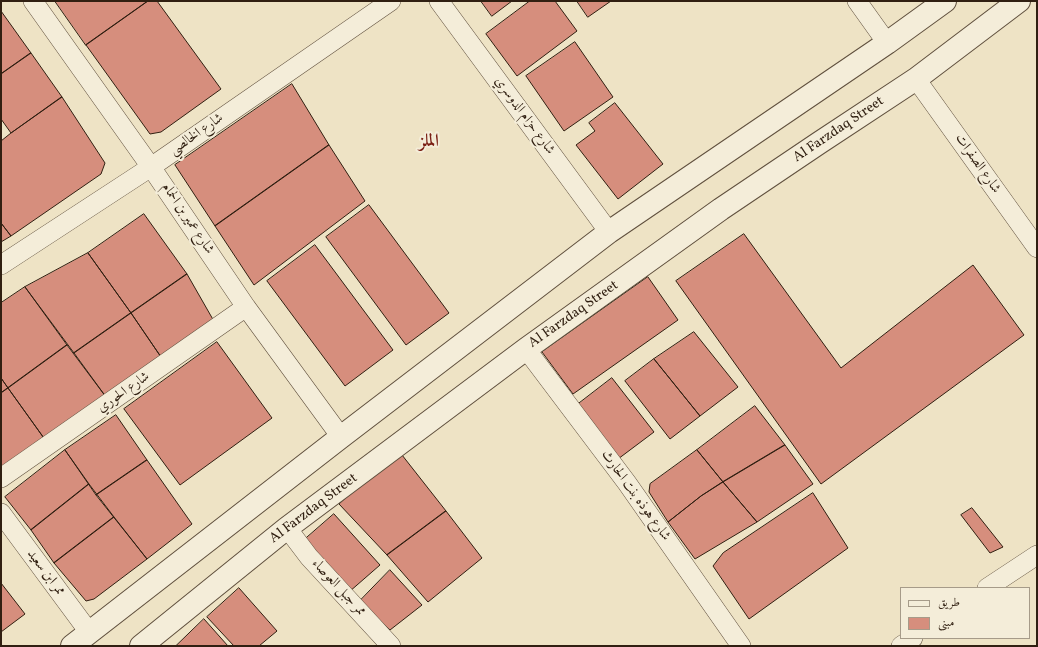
<!DOCTYPE html>
<html>
<head>
<meta charset="utf-8">
<style>
  body { margin:0 }
  #map { position:relative; width:1038px; height:647px; overflow:hidden; background:#eee3c5; font-family:Vollkorn,Amiri,serif }
  canvas { display:block }
  .frame { position:absolute; inset:0; border:2px solid #301f11; pointer-events:none }
  .legend { position:absolute; left:900px; top:587px; width:130px; height:52px; box-sizing:border-box; background:#f4edd9; border:1px solid #a69b89; margin:0; padding:5px 7px; list-style:none; font-size:12px; color:#301f11 }
  .legend li { display:flex; align-items:center; gap:8px; height:20px }
  .legend b { width:20px; border:1px solid #a69b89 }
</style>
</head>
<body>
<div id="map">
<canvas width="1038" height="647"></canvas>
<div class="frame"></div>
<ul class="legend">
<li><b style="height:5px;background:#f4edd9"></b>طريق</li>
<li><b style="height:11px;background:#d68e7d"></b>مبنى</li>
</ul>
</div>
<script>
const g = document.querySelector('canvas').getContext('2d');
g.lineJoin = 'round';
function fill(path, color) { g.fillStyle = color; g.fill(path, 'evenodd'); }
function trace(path, color, width, dash) { g.strokeStyle = color; g.lineWidth = width; g.lineCap = dash ? 'butt' : 'round'; g.setLineDash(dash || []); g.stroke(path); }
function write(font, color, halo, rows, align = 'center') {
  g.font = font + ' Vollkorn,Amiri,serif'; g.lineWidth = 4; g.setLineDash([]); g.textBaseline = 'middle'; g.strokeStyle = halo; g.fillStyle = color; for (const [text, x, y, turn = 0] of rows) {
    g.save(); g.translate(x, y); g.rotate((+turn || 0) * Math.PI / 180); g.textAlign = isNaN(turn) ? turn : align; if (halo) g.strokeText(text, 0, 0); g.fillText(text, 0, 0); g.restore();
  }
}
const building = new Path2D(`
  M55 1H148L86 45Z
  M148 1H157L221 89 161 132 150 134 86 45Z
  M481 1H512L492 16Z
  M530 1H555L577 31 517 76 486 34Z
  M577 1H611L588 17Z
  M1 11 31 53 1 74Z
  M575 42 613 97 564 131 526 76Z
  M31 53 62 97 11 133 1 119V74Z
  M292 84 329 145 215 226 175 165Z
  M62 97 105 163 101 174 11 236 1 223V141L11 133Z
  M615 103 663 164 618 199 576 145 595 131 589 123Z
  M329 145 365 201 254 285 215 226Z
  M369 205 449 313 406 345 326 237Z
  M144 214 187 274 131 313 88 253Z
  M1 223 11 236 1 242Z
  M744 234 841 368 973 265 1024 335 821 484 676 281Z
  M315 245 393 350 345 386 267 281Z
  M88 253 131 313 74 353 25 287Z
  M187 274 215 323 161 357 131 313Z
  M648 277 678 320 573 394 542 352Z
  M25 287 67 345 8 388 1 378V303Z
  M131 313 161 357 106 397 74 353Z
  M694 332 738 387 700 416 654 359Z
  M217 342 272 418 180 485 124 409Z
  M67 345 106 397 46 441 8 388Z
  M654 359 700 416 670 439 625 381Z
  M1 378 8 388 1 393Z
  M612 378 654 432 618 459 577 405Z
  M8 388 46 441 1 474V393Z
  M755 406 785 445 723 482 697 450Z
  M116 415 147 460 96 495 65 450Z
  M785 445 813 484 757 522 723 482Z
  M65 450 89 484 31 530 5 497Z
  M697 450 723 482 701 496 668 522 649 492 650 484Z
  M402 455 446 511 387 555 339 504 371 474Z
  M147 460 192 524 147 559 96 495Z
  M723 482 757 522 695 559 668 522 701 496Z
  M89 484 114 517 54 563 31 530Z
  M813 493 848 548 749 619 713 566 723 553Z
  M972 508 1003 547 990 553 961 515Z
  M446 511 482 558 428 602 387 555Z
  M334 514 380 565 349 592 303 541Z
  M114 517 147 559 94 599 86 601 54 563Z
  M390 570 422 605 390 630 359 602Z
  M1 583 25 614 1 632Z
  M239 588 277 631 259 646H234L207 617Z
  M204 619 228 646H176Z`);
const minor = new Path2D(`
  M33 1 151 167 246 307 341 437
  M439 1 609 232
  M857 1 887 43
  M916 79 1037 248
  M1 265 151 167 391 1
  M526 349 627 483 741 646
  M1 478 246 307
  M1 513 89 632
  M287 528 309 557 391 646
  M987 588 1037 555
  M901 646 913 638`);
const tertiary = new Path2D(`
  M72 646 341 437 609 232 887 43 945 1
  M141 646 287 528 526 349 721 209 819 143 916 79 1019 1`);
const streetNames = [
  ["شارع حزام الدوسري",524,116,54],
  ["Al Farzdaq Street",839,130,-34],
  ["شارع الخالصي",197,135,-35],
  ["شارع الصفرات",977,164,55],
  ["شارع عمير بن الحمام",187,219,56],
  ["Al Farzdaq Street",574,315,-35],
  ["شارع الحوري",124,393,-35],
  ["شارع هوذه بنت الحارث",635,496,54],
  ["Al Farzdaq Street",314,509,-37],
  ["ممر ابن سعيد",45,573,53],
  ["ممر جبل العوصاء",338,588,47]
];
const districtNames = [
  ["الملز",429,143]
];
fill(building, '#d68e7d');
trace(building, '#301f11', 1);
trace(minor, '#60503e', 20);
trace(tertiary, '#60503e', 24);
trace(minor, '#f4edd9', 19);
trace(tertiary, '#f4edd9', 22);
write('14px', '#301f11', '#f4edd9', streetNames);
write('bold 18px', '#7a1f14', '#f4edd9', districtNames);
</script>
</body>
</html>
